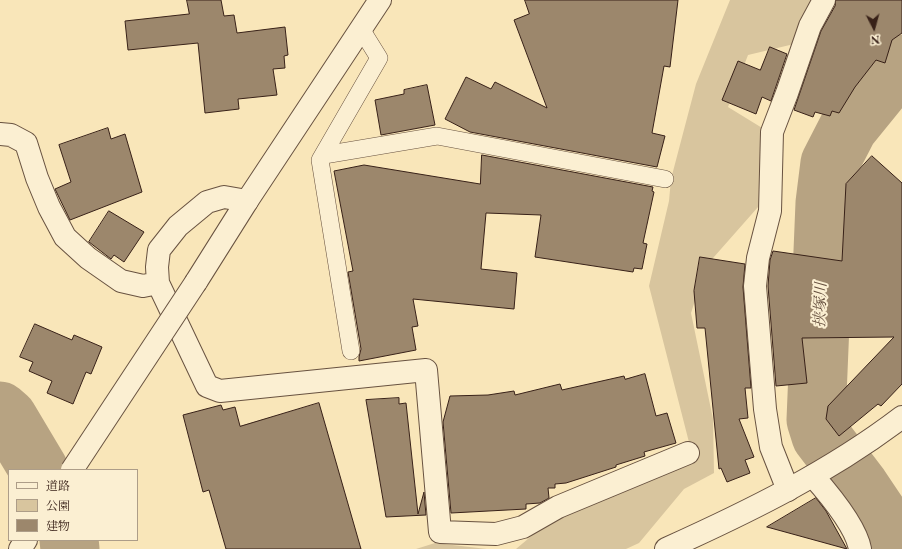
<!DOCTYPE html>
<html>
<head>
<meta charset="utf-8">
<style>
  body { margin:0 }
  #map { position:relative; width:902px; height:549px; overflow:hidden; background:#f9e6b9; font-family:"EB Garamond","Noto Serif JP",serif }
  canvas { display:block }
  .legend { position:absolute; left:8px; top:469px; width:130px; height:72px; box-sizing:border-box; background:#fbefd2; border:1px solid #ad9d88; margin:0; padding:5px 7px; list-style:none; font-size:12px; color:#382118 }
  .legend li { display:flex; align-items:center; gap:8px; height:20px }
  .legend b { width:20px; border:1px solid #ad9d88 }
  .north { position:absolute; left:854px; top:8px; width:40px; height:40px; -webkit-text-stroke:3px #fbefd2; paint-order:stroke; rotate:174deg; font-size:11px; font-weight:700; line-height:16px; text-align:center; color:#382118 }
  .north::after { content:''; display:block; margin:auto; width:14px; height:18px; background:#382118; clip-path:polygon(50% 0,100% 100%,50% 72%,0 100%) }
</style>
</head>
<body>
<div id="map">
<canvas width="902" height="549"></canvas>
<ul class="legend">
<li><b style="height:5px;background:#fbefd2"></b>道路</li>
<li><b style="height:11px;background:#d8c59e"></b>公園</li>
<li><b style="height:11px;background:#9c876c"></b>建物</li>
</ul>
<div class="north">N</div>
</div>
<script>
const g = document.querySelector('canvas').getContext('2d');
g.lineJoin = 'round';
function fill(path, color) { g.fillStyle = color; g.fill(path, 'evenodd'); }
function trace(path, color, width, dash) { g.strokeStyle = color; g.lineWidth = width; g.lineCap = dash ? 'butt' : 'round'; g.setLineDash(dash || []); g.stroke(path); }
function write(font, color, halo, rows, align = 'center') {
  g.font = font + ' "EB Garamond","Noto Serif JP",serif'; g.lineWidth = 4; g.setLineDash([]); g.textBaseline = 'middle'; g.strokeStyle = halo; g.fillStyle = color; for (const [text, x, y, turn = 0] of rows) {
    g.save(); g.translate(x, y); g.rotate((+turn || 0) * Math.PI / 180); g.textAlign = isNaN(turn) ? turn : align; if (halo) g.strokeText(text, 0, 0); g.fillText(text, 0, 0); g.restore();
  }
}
const green = new Path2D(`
  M730 0H812L794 44 748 55 728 107 772 134 766 198 706 266 691 313 713 419 714 473 684 489 639 543 626 549H516L561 511 692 454 649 286 669 201 671 179 696 84Z
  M435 543 487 549H416Z`);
const river = new Path2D(`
  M0 411 8 418 39 470
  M69 540 70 549
  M890 549 889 542 880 517 860 487 821 436 816 420 825 203 830 163 848 128 891 75 902 64`);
const building = new Path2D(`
  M187 0H221L224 16 234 15 237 33 285 27 288 55 284 56 285 68 273 69 277 95 238 99 239 109 205 113 198 43 128 50 125 21 189 14Z
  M525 0H678L670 67 664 66 652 133 665 136 657 167 470 132 445 119 466 77 491 89 495 82 547 108 514 20 529 14Z
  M836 0H902V33L892 40 885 63 876 60 855 87 839 113 832 111 830 116 815 112 813 117 794 110 821 31 835 6Z
  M770 47 787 54 771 101 762 97 756 114 722 100 738 61 760 70Z
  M427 85 435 125 381 135 375 100 404 94V90Z
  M108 128 111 139 125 134 142 192 70 220 55 189 71 182 59 145Z
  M482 155 653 187 652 191 654 192 643 243 647 244 642 269 634 268 633 272 535 257 541 215 486 213 481 269 517 273 514 309 413 299 418 326 412 327 416 350 359 361V357L361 349 348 272 353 271 334 171 364 165 480 184Z
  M872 156 902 183V384L881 406 878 404 839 436 826 419 828 406 894 337 802 338 807 383 776 386 768 286 770 260 773 251 842 261 846 184Z
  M109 211 144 232 124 262 114 255 111 259 89 242Z
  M700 257 745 264 743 287 751 388H745L748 418 739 419 754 457 745 460 750 473 727 482 721 468 719 469 705 328H697L694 291Z
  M35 324 72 340 74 335 102 347 91 374 86 372 73 404 47 393 52 381 29 371 33 362 20 357Z
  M645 374 656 416 667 413 676 443 644 452 645 456 616 465V467L566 483 555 484V488H548L549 498 540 503 526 504V509L451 513 443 422 450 396 488 395 514 391 515 395 560 384 562 390 624 376 625 379Z
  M399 398V404L406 403 418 514 424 492 426 515 386 517 366 400Z
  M319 403 361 549H226L209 490 203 492 183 415 221 405 223 410 235 407 240 426Z
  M816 498 826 511 847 549 767 527Z`);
const service = new Path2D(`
  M324 155 437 136 665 179
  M351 351 320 160 379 58 361 29`);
const minor = new Path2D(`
  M0 134 11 135 26 143 37 178 49 207 65 237 88 258 121 281 143 286 158 283
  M247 201 224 197 207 202 178 226 159 250 157 267 158 283 207 386 220 391 426 370 440 532 496 534 523 527 558 507 688 453
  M813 476C828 493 856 526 860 549
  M788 490 771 447 765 409 755 286 758 258 770 211 772 132 787 93 810 26 824 0`);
const tertiary = new Path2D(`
  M196 282 247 201 380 0
  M20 549 26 540
  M666 549C748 512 830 472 902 417`);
const tertiaryBridge = new Path2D(`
  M72 470 196 282`);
const waterNames = [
  ["挟塚川",821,305,-88]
];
fill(green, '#d8c59e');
trace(river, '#b7a382', 59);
fill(building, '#9c876c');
trace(building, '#382118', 1);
trace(service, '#685240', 18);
trace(minor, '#685240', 24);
trace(tertiary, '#685240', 24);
trace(service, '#fbefd2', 17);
trace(minor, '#fbefd2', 22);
trace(tertiary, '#fbefd2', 22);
trace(tertiaryBridge, '#685240', 24, []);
trace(tertiaryBridge, '#fbefd2', 22);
write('italic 15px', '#644e3d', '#fbefd2', waterNames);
</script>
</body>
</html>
